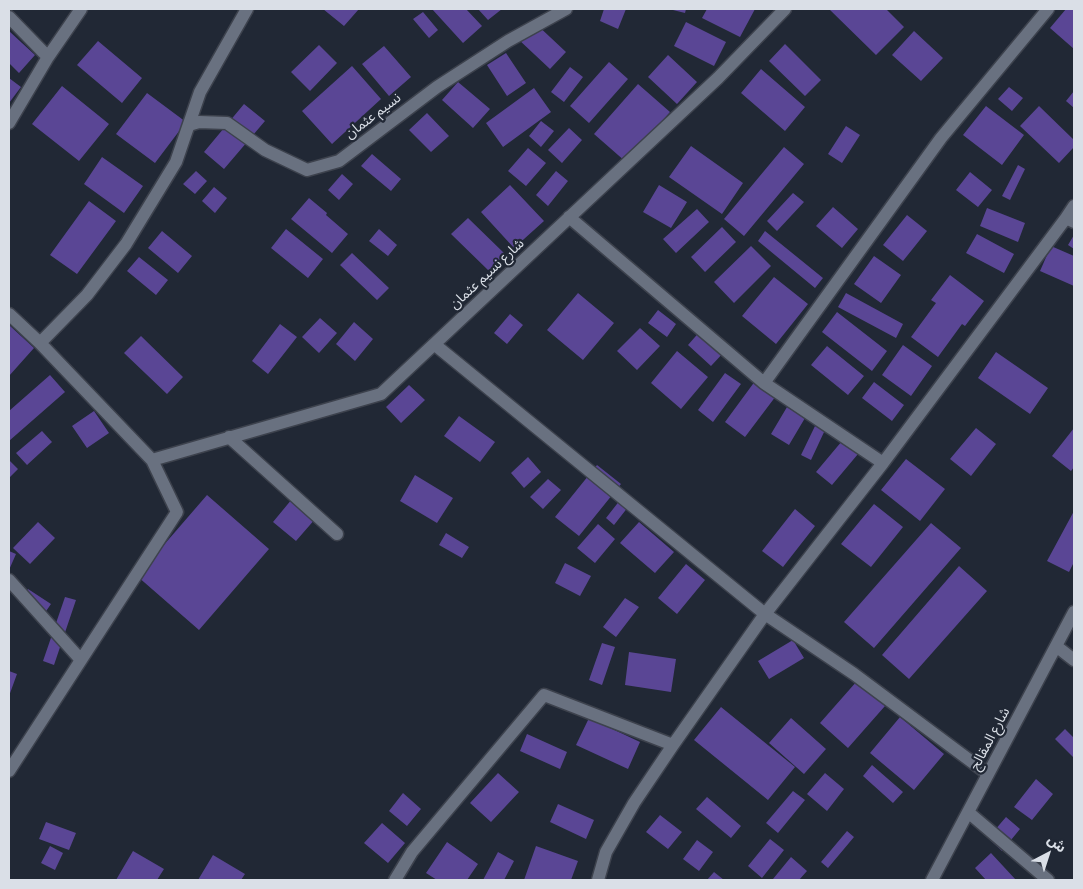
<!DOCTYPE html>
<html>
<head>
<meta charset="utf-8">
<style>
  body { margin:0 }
  #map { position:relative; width:1083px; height:889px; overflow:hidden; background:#212835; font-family:Literata,"Noto Sans Arabic",serif }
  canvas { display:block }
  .frame { position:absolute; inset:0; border:10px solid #dadfe7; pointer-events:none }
  .north { position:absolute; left:1023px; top:829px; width:50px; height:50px; -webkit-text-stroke:4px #212835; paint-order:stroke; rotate:40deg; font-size:14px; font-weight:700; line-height:20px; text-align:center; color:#dadfe7 }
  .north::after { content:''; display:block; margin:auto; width:18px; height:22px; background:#dadfe7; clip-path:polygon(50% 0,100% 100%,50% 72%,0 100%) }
</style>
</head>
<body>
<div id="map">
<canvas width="1083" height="889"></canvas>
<div class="frame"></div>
<div class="north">ش</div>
</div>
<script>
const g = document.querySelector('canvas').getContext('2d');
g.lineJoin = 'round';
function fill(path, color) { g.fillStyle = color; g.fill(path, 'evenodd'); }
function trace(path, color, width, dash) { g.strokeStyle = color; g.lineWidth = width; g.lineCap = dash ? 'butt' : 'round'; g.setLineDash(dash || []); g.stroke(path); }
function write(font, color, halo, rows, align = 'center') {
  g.font = font + ' Literata,"Noto Sans Arabic",serif'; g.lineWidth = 4.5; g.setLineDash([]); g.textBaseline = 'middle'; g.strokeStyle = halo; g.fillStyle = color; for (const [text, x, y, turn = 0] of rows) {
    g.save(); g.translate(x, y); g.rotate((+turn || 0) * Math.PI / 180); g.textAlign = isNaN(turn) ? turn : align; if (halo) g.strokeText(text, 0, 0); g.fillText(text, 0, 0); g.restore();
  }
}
const building = new Path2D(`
  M323 9H359L344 26Z
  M432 9H466L482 26 463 43Z
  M478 9H502L488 20Z
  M604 9H626L618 29 600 21Z
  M669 9H686L685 13Z
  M707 9H755L740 37 702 18Z
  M829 9H886L904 27 876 55Z
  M1066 9H1074V49L1050 28Z
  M423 12 438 30 429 38 413 19Z
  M534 22 566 52 550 69 518 39Z
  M686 22 726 42 714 66 674 46Z
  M9 31 35 55 19 73 9 63Z
  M914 31 943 58 921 81 892 55Z
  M98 41 142 78 122 103 77 65Z
  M785 44 821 80 805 96 769 61Z
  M319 45 337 63 310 91 291 72Z
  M384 46 411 77 389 96 362 64Z
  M506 53 526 83 507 96 487 65Z
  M668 55 697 82 677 104 648 77Z
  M609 62 628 79 589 123 570 106Z
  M352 66 381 99 332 144 302 111Z
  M570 67 583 77 564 102 551 92Z
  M761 69 805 107 785 131 741 93Z
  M9 78 21 87 9 103Z
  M458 82 490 109 473 128 442 100Z
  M638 84 670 112 626 162 594 134Z
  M62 86 109 124 79 161 32 124Z
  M1009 87 1023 98 1012 111 998 99Z
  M534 88 551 112 503 147 486 123Z
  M1074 91V108L1066 101Z
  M147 93 186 122 155 163 116 134Z
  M244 104 265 121 224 169 204 152Z
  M986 106 1024 135 1002 165 963 135Z
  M1039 106 1074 140V147L1059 163 1020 126Z
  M427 113 449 136 431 152 409 130Z
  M541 121 554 131 541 147 529 136Z
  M846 126 860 135 842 163 828 154Z
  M569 128 582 140 562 163 548 150Z
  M691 146 743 183 722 214 669 177Z
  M784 147 804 164 744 236 724 219Z
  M528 148 546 163 526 186 508 171Z
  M372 154 401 179 391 191 361 166Z
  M102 157 143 186 124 213 84 184Z
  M1018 165 1025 169 1010 200 1002 196Z
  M196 171 207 181 195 194 183 184Z
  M556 171 568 181 548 206 536 195Z
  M970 172 992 190 978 207 956 190Z
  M342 174 353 184 339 200 328 190Z
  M510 185 544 221 514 248 481 212Z
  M659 185 687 202 671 228 643 212Z
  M214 187 227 198 215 213 202 201Z
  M793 193 804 202 777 231 767 221Z
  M309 198 327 213 326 215 348 234 332 253 291 219Z
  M89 201 116 221 77 274 50 255Z
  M833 207 858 229 842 248 816 226Z
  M987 208 1025 223 1018 242 980 226Z
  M697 209 709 222 676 253 663 239Z
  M907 215 927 231 903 261 883 245Z
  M468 218 505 254 489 271 451 234Z
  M722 227 736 242 705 272 691 257Z
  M286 229 323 259 308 278 271 248Z
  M379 229 397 245 388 256 369 241Z
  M162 231 192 256 178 273 148 248Z
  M765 231 823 278 815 288 758 241Z
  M977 234 1014 254 1004 273 966 253Z
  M1074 235V249L1068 245Z
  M751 246 771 266 734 303 714 282Z
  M1051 246 1074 256V286L1040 271Z
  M352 253 389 288 377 300 340 265Z
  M874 256 901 275 881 303 854 284Z
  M139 257 168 280 156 295 127 271Z
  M950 275 984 301 965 326 962 324 938 357 911 337 936 303 931 300Z
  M774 277 808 304 776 344 742 316Z
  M578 293 614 323 583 360 547 330Z
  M846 293 903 324 896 338 838 307Z
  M658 310 676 324 667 337 648 323Z
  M837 312 887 351 872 371 822 332Z
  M510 314 523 325 507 344 494 333Z
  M320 318 337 333 319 353 302 337Z
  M354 322 373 339 355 361 336 344Z
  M280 324 297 337 268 374 252 361Z
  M9 325 34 348 9 376Z
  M640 328 660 346 637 370 617 351Z
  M702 329 726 350 711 366 688 345Z
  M141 336 183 377 167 394 124 353Z
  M903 345 932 366 911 396 882 375Z
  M827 346 864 376 848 395 811 365Z
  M677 351 708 377 681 409 651 383Z
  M996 352 1048 388 1030 414 978 378Z
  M725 373 741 384 713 422 698 410Z
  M761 373 782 388 745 437 725 422Z
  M50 375 65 392 9 441V411Z
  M874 382 904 405 892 421 862 398Z
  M409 385 425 400 401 423 386 407Z
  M787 407 805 418 789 445 771 434Z
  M94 411 109 433 87 448 72 426Z
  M459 416 495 442 480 462 444 436Z
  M815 426 825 430 811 460 801 455Z
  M976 428 996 444 971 476 950 459Z
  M1074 428V467L1071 471 1052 456Z
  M42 431 52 442 27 465 16 453Z
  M842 441 858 454 832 485 816 472Z
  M528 457 541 472 524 488 511 473Z
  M906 459 945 489 920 521 881 490Z
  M9 460 18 469 9 478Z
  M597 465 621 484 579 536 555 517Z
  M415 475 453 498 437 523 400 501Z
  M548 479 561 490 543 509 530 497Z
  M207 495 269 549 199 630 137 576Z
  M624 495 632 502 614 525 606 518Z
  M292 499 316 518 296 541 273 522Z
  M874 504 903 527 871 567 841 544Z
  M795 509 815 526 783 567 762 551Z
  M1074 511V562L1069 572 1047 561Z
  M38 522 55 538 30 564 13 548Z
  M639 522 674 552 655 573 620 543Z
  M931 523 961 548 874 648 844 622Z
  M598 524 615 539 595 563 577 548Z
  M446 533 469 547 462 558 439 545Z
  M9 551 16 554 9 570Z
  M565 563 591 576 580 596 555 583Z
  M686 564 705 580 677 614 658 598Z
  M959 566 987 591 909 679 882 655Z
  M28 589 51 604 42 617 19 602Z
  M65 597 76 600 54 665 43 661Z
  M625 598 639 607 616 637 603 627Z
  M793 640 804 658 769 679 758 661Z
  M602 643 615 647 602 685 589 680Z
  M629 652 676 659 671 692 625 685Z
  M9 671 17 674 9 696Z
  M857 681 885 706 848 748 820 723Z
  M721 707 795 767 768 800 694 740Z
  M900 717 944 754 914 790 870 753Z
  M589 718 640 742 628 769 576 745Z
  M791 718 826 749 804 774 769 743Z
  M1065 729 1074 738V758L1055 739Z
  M527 734 567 752 560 769 520 751Z
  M872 765 903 792 893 803 863 776Z
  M498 773 519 792 491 822 470 803Z
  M825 773 844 789 827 811 807 794Z
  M1036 779 1053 794 1032 820 1014 807Z
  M793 791 805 800 778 833 766 823Z
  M403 793 421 809 407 826 389 811Z
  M707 797 741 826 731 838 696 809Z
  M558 804 594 820 586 839 550 822Z
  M660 815 682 832 668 849 646 832Z
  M1006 817 1020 829 1002 851 988 838Z
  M46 822 76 833 69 850 39 839Z
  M382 823 405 843 388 863 364 843Z
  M847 831 854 837 828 868 821 862Z
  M770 839 784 850 762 878 748 866Z
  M697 840 713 852 699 871 683 859Z
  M447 842 478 864 467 880H437L426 873Z
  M50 846 63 853 55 870 41 863Z
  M536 846 578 861 571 880H524Z
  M133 851 164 869 157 880H116Z
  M498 852 514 861 504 880H483Z
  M991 853 1016 880H986L975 868Z
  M213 855 245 874 241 880H198Z
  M791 857 807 871 799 880H774L773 879Z
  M714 872 724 880H707Z`);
const minor = new Path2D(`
  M9 17 48 57
  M9 123 48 57 81 9
  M189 125 199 122 227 123 265 150 307 170 339 161 437 87 508 41 566 9
  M569 217 764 383 883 463 1066 218 1074 222
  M1066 218 1074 206
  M9 314 40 343 152 460 177 512 9 771
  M40 343 87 295 126 244 176 162 200 92 247 9
  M434 344 765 614 673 745 634 803 606 852 598 880
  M764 383 941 138 1048 9
  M229 437 337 534
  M152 460 381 394 718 78 785 9
  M883 463 765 614 854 674 988 774
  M9 580 81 660
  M1056 646 1074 660
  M968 812 1048 880
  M395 880 412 852 544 695 673 745
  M932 880 1074 612`);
const streetNames = [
  ["نسيم عثمان",373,116,-37],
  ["شارع نسيم عثمان",487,274,-43],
  ["شارع المقالح",990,739,-62]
];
fill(building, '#5a4695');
trace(minor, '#3d424d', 15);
trace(minor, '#697180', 12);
write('14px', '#dadfe7', '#212835', streetNames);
</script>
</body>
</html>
